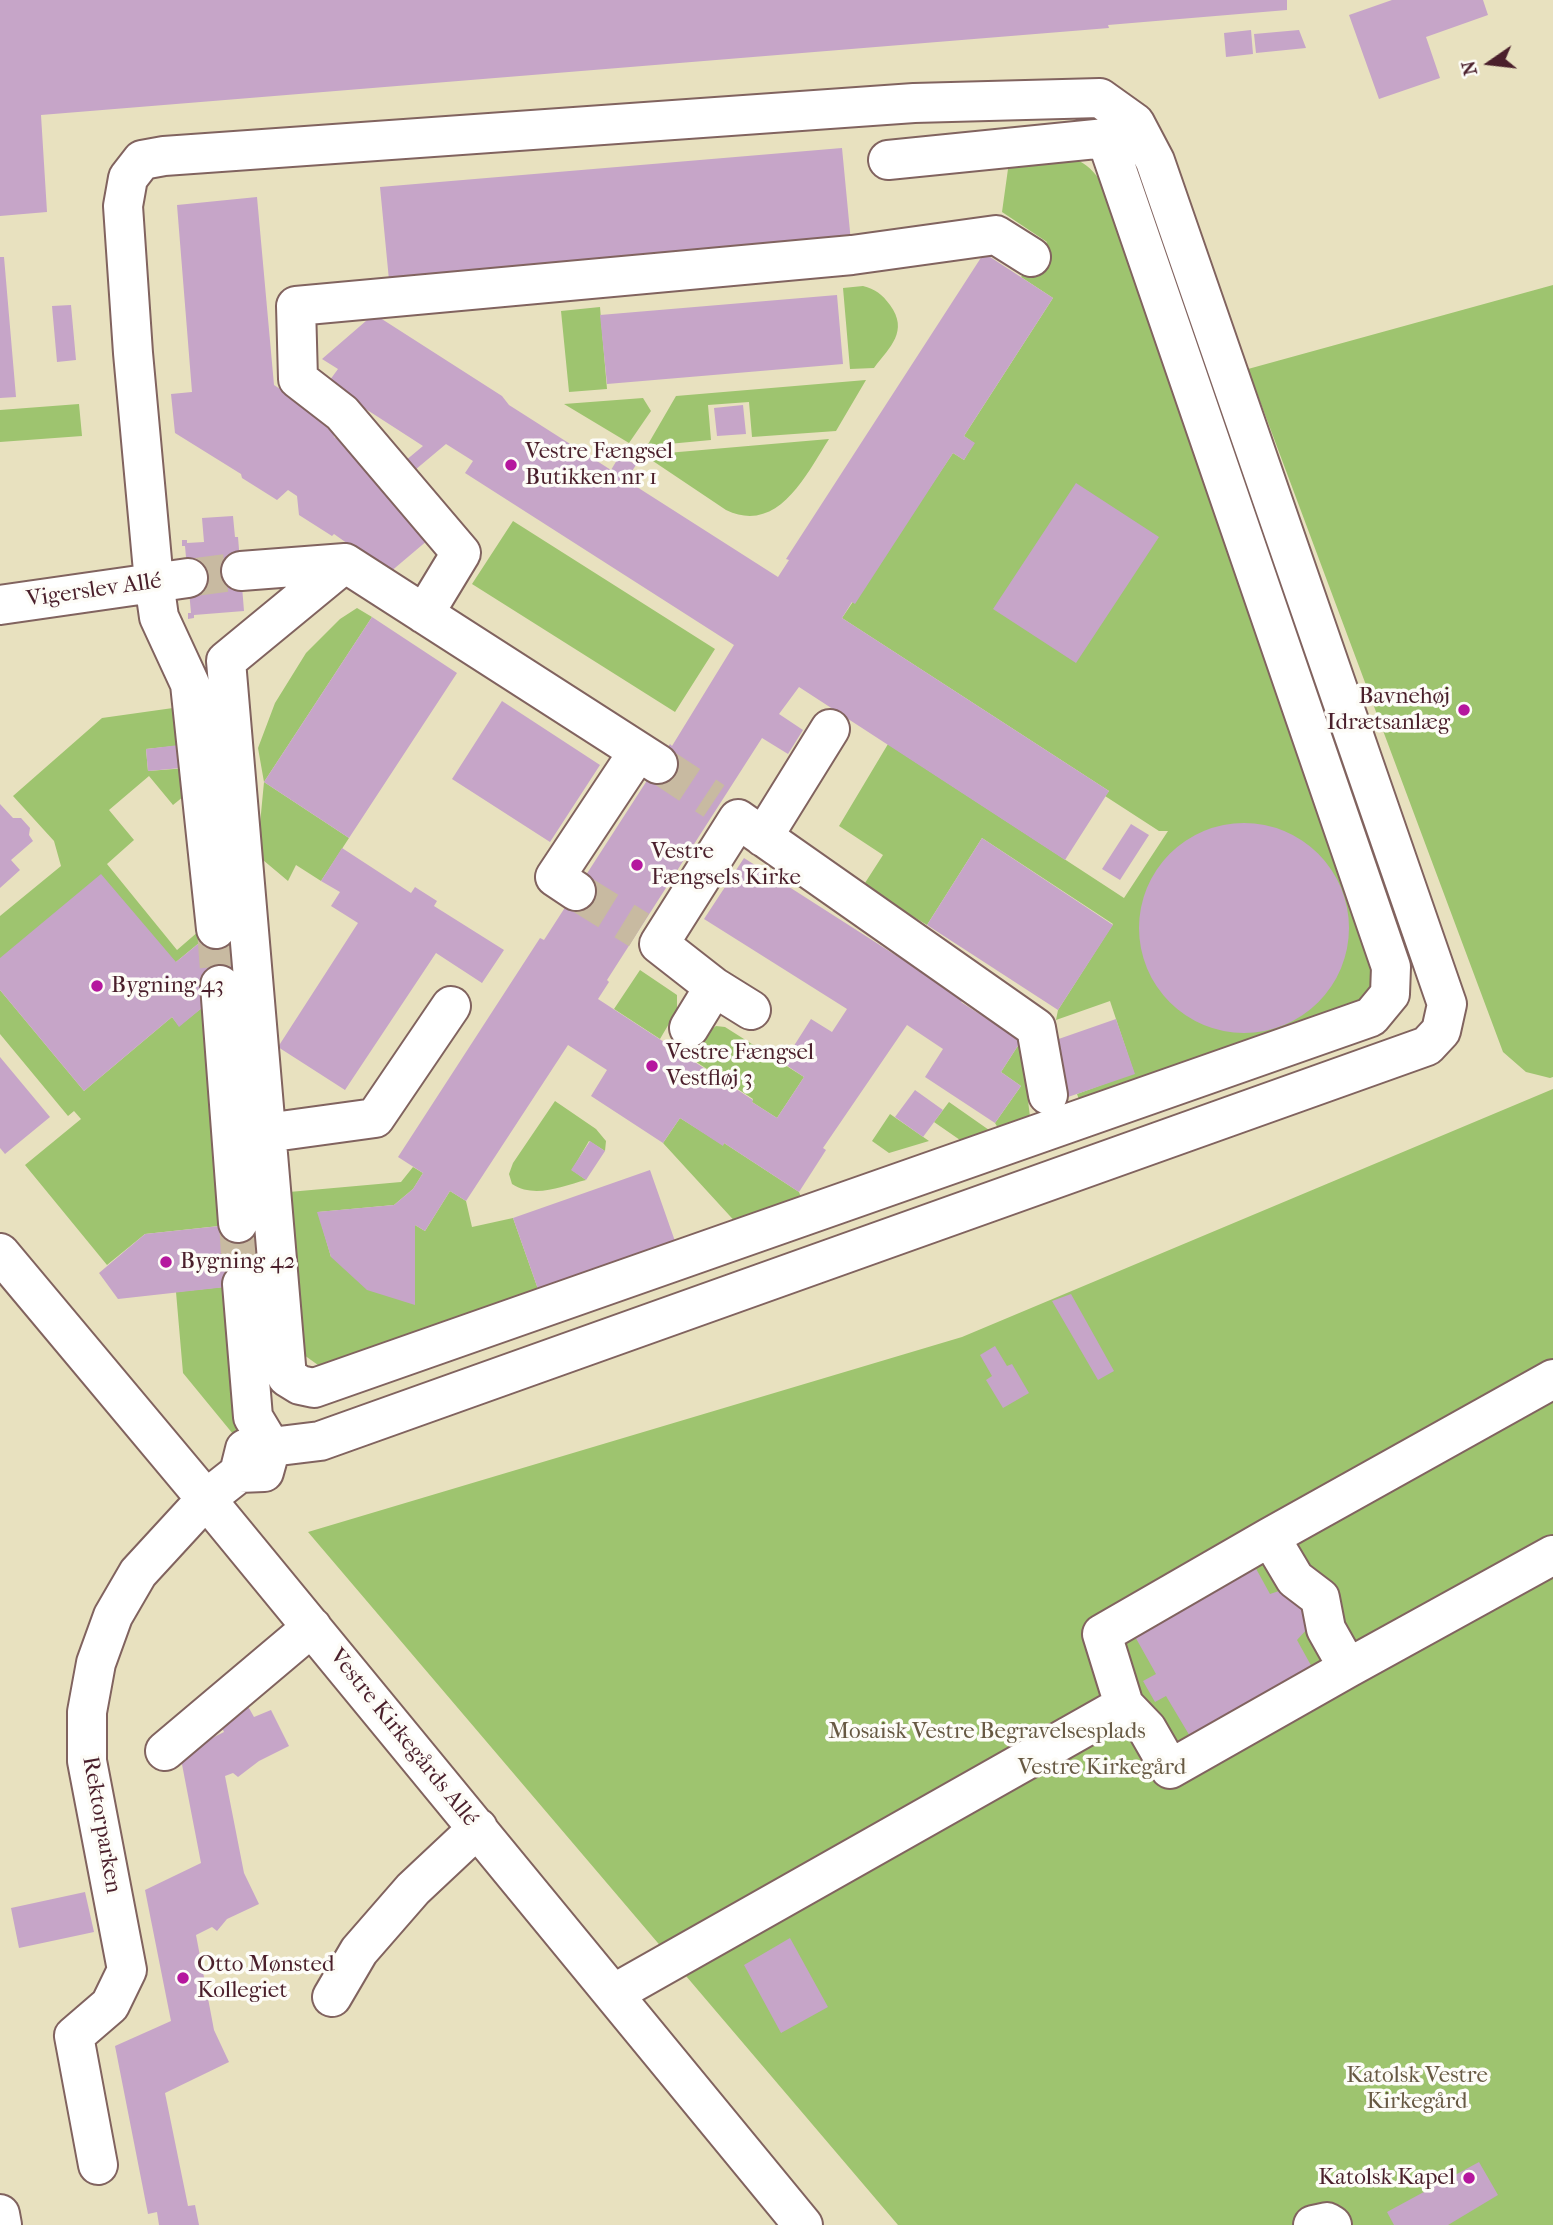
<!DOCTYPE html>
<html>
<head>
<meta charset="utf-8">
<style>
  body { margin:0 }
  #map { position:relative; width:1553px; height:2225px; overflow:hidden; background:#e8e1bf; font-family:"IM FELL French Canon",serif }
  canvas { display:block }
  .north { position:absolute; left:1455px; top:28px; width:70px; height:70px; -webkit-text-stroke:5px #fdfcf7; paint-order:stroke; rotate:256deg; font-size:19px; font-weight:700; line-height:28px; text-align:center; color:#4a1f2b }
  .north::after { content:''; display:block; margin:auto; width:24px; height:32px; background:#4a1f2b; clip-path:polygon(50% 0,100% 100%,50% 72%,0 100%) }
</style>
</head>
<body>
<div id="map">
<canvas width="1553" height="2225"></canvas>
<div class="north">N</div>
</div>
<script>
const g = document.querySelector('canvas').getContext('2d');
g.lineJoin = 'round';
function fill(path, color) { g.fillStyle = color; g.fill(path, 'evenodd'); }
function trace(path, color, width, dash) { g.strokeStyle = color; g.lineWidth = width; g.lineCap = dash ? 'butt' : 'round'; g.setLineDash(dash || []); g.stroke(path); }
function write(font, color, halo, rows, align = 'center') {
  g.font = font + ' "IM FELL French Canon",serif'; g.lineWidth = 7; g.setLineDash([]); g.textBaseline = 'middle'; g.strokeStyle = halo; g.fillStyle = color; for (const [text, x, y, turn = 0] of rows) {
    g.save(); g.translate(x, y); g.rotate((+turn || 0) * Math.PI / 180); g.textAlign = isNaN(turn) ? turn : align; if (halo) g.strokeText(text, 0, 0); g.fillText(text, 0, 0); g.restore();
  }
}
const green = new Path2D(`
  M1046 155C1087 156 1092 168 1113 200L1378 982 1359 1006 1084 1114 1077 1094 1134 1073 1110 1001 1056 1020 1058 1010 1113 924 982 838 927 925 863 886 883 855 839 826 888 744 1124 898 1168 831H1159L1105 796 1109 791 842 618 953 453 964 460 974 443 964 436 1053 298 1021 277 1047 242 1002 212 1008 169Z
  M1553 285V1077L1550 1078 1526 1072 1503 1052 1248 369Z
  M863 286C875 289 882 294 890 305 909 331 890 347 874 368L850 369 843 288Z
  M600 307 607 389 569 392 561 311Z
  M866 380 836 431 752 437 749 402 708 405 711 440 647 446 676 396Z
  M643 398 651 411 629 443 564 404Z
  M79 404 82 436 0 442V410Z
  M829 439C806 475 778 535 726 510L644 455Z
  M513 521 715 649 675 712 472 584Z
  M357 608 372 617 264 782 349 838 321 881 296 865 288 881 263 860 258 845 264 782 258 748 275 703 306 653 340 619Z
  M173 708 174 718 181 717 185 745 146 749 148 771 187 768 189 792 173 805 149 776 109 810 134 840 107 864 177 950 199 931 205 938 176 962 0 958V916L61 866 54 841 13 796 102 718Z
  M640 970 677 995V1010L660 1039 614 1009Z
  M0 990 84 1091 172 1017 179 1026 208 1003 229 1207 217 1209 219 1226 145 1234 107 1265 25 1165 81 1119 74 1111 68 1116 0 1034Z
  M716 1026 725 1027 804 1077 777 1118 752 1102 753 1099 687 1056 703 1036Z
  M1021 1041 1030 1117 998 1128 995 1123 1021 1086 1001 1072Z
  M1553 1089V2225H898L308 1532 962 1337Z
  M555 1101 596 1129 606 1141 605 1151 589 1141 572 1170 586 1180C562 1186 535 1199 512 1184L509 1174 513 1163Z
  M949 1102 989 1130 960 1140 934 1122Z
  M890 1114 929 1141 889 1153 872 1141Z
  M680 1118 723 1145 724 1143 799 1192 804 1204 740 1227 663 1143Z
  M413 1167 423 1173 413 1189 394 1205 318 1212 331 1257 415 1225 425 1231 450 1191 466 1201 472 1227 513 1218 539 1292 489 1306 318 1365 304 1355 289 1192 401 1182Z
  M223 1287 230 1347 243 1427 233 1434 183 1373 176 1292Z`);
const building = new Path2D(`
  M0 0H1287V10L1108 25 1109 28 41 115 47 212 0 216Z
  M1392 0H1483L1488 15 1426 37 1440 78 1379 99 1349 15Z
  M1251 30 1253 54 1226 57 1224 33Z
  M1299 30 1306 48 1256 53 1254 34Z
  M842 148 851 242 389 280 380 187Z
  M257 197 274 385 333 424 334 437 347 445 381 481 423 446 327 384 338 369 322 359 374 314 502 396 509 405 611 470 620 455 636 465 626 480 778 577 789 560 786 559 984 253 1053 298 964 436 975 443 964 460 953 453 855 604 852 602 842 618 1109 791 1065 860 799 687 779 714 803 730 788 754 762 738 607 980 609 982 598 999 753 1100 752 1102 777 1118 804 1077 783 1063 811 1019 832 1032 847 1009 704 919 744 858 964 999 961 1002 1021 1041 1001 1072 1021 1086 995 1123 925 1077 943 1049 907 1025 823 1148 826 1150 799 1192 724 1143 723 1146 680 1118 663 1143 591 1096 607 1070 568 1045 466 1201 450 1191 425 1231 415 1225V1305L367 1290 331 1257 317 1212 394 1205 413 1189 423 1173 398 1157 540 938 544 940 646 782 648 776 670 744 672 746 734 645 465 473 473 461 446 444 390 491 428 540 389 573 334 534 332 536 299 515 297 496 288 490 277 500 242 478 241 474 175 433 171 394 192 392 177 205Z
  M0 257H4L16 397 0 398Z
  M837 295 843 364 607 384 600 315Z
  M71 305 76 360 57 362 52 306Z
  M743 405 746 434 717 436 714 408Z
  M1076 483 1159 537 1076 663 993 609Z
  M233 516 235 537H238L244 611 194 615V618L188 619V613H191L185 546H182V540H187V543L204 542 202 518Z
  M372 617 457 673 349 838 264 782Z
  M502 701 600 765 550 842 452 779Z
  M179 745 181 768 148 771 146 749Z
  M0 804 13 818H21L30 828 29 835 33 841 11 860 20 870 0 888Z
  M1139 928a105 105 0 1 1 210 0a105 105 0 1 1-210 0Z
  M1131 824 1149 835 1120 880 1102 869Z
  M982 838 1113 925 1058 1010 927 925Z
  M342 848 411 893 415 887 437 901 434 906 504 950 482 983 436 953 345 1090 278 1047 358 923 331 906 340 892 321 881Z
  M101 874 176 962 232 916 236 971 208 1003 179 1027 172 1017 84 1091 0 990V958Z
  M1116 1019 1135 1074 1068 1097 1050 1042Z
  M0 1057 50 1117 5 1154 0 1148Z
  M915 1090 943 1110 923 1137 895 1117Z
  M590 1141 605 1151 586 1180 571 1170Z
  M650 1170 676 1244 539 1292 513 1218Z
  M257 1222 262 1283 118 1299 99 1273 145 1234Z
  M1071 1294 1114 1371 1098 1380 1052 1301Z
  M995 1346 1007 1366 1012 1364 1029 1393 1003 1408 986 1380 992 1376 980 1355Z
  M1254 1565 1270 1594 1285 1589 1298 1593 1308 1628 1297 1640 1313 1669 1287 1680 1214 1722 1215 1725 1191 1738 1166 1696 1155 1702 1143 1681 1156 1674 1133 1633Z
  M245 1701 254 1717 271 1710 289 1746 259 1761 238 1777 233 1773 225 1776 244 1873 259 1904 227 1919 217 1931 212 1927 196 1935 214 2030 229 2062 165 2093 188 2206 195 2205 199 2225H159L157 2212 148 2214 115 2046 171 2021 145 1890 201 1863 180 1754 224 1732 216 1715Z
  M85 1892 94 1932 19 1948 11 1908Z
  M790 1938 828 2007 781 2033 744 1965Z
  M1479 2162 1498 2195 1448 2225H1394L1387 2212Z`);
const minorTunnel = new Path2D(`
  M188 578 241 571
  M658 764 714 801
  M576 891 639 930
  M216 929 220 985
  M238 1223 242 1284`);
const minor = new Path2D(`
  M345 563 226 661 287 1377 300 1385 314 1388 1371 1017 1390 994 1391 967 1106 138 888 160
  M241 571 345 563 658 764
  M0 605 188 578
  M424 614 461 553 342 413 298 379 296 306 852 255 996 235 1031 257
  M763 837 830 729
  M576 891 555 877 638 752
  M216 929 190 684 159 617 154 582 133 353 123 206 128 178 142 160 164 156 914 103 1100 98 1135 123 1155 161 1447 1004 1441 1031 1427 1046 320 1441 271 1447 253 1417 242 1284
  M220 985 238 1223
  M751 1010 714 987 659 944 738 819 1036 1028 1048 1095
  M689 1028 714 987
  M266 1133 375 1118 451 1006
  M0 1253 206 1499 803 2225
  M1553 1379 1270 1537 1102 1634 1124 1705 1147 1729 1170 1769 1348 1668 1553 1555
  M1270 1537 1295 1579 1320 1598 1326 1629 1348 1668
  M165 1751 312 1627
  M613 1994 1124 1705
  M332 1997 359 1951 413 1889 478 1828
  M98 2165 74 2036 110 2005 127 1970 87 1761V1712L96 1663 113 1616 138 1573 206 1499 239 1473 264 1472 271 1447 245 1449 239 1473
  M0 2214 2 2225
  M1313 2225 1327 2222 1332 2225`);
const markers = [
  [511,465,7,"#b5179e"],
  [1464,710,7,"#b5179e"],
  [637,865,7,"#b5179e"],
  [97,986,7,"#b5179e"],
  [652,1066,7,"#b5179e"],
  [166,1262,7,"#b5179e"],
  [183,1978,7,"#b5179e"],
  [1469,2178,7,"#b5179e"]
];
const poiNames = [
  ["Vestre Fængsel",525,452],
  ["Butikken nr 1",525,478],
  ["Bavnehøj",1450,697,"right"],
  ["Idrætsanlæg",1450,723,"right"],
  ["Vestre",651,852],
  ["Fængsels Kirke",651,878],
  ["Bygning 43",111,986],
  ["Vestre Fængsel",666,1053],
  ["Vestfløj 3",666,1079],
  ["Bygning 42",180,1262],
  ["Otto Mønsted",197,1965],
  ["Kollegiet",197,1991],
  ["Katolsk Kapel",1455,2178,"right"]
];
const streetNames = [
  ["Vigerslev Allé",94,591,-8],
  ["Vestre Kirkegårds Allé",403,1738,51],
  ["Rektorparken",101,1825,80]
];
const parkNames = [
  ["Mosaisk Vestre Begravelsesplads",987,1732],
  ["Vestre Kirkegård",1102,1768],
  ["Katolsk Vestre",1417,2076],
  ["Kirkegård",1417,2102]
];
fill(green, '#9ec46f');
fill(building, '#c6a5c8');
trace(minorTunnel, '#c8baa1', 38, [38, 19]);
trace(minor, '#81635f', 42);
trace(minor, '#fff', 38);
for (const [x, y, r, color] of markers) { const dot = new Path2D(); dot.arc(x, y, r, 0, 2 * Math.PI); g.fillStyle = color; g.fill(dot); trace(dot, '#fdfcf7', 2.5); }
write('23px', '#4a1f2b', '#fdfcf7', poiNames, 'left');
write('23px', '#4a1f2b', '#fdfcf7', streetNames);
write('23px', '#675943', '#fdfcf7', parkNames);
</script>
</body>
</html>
